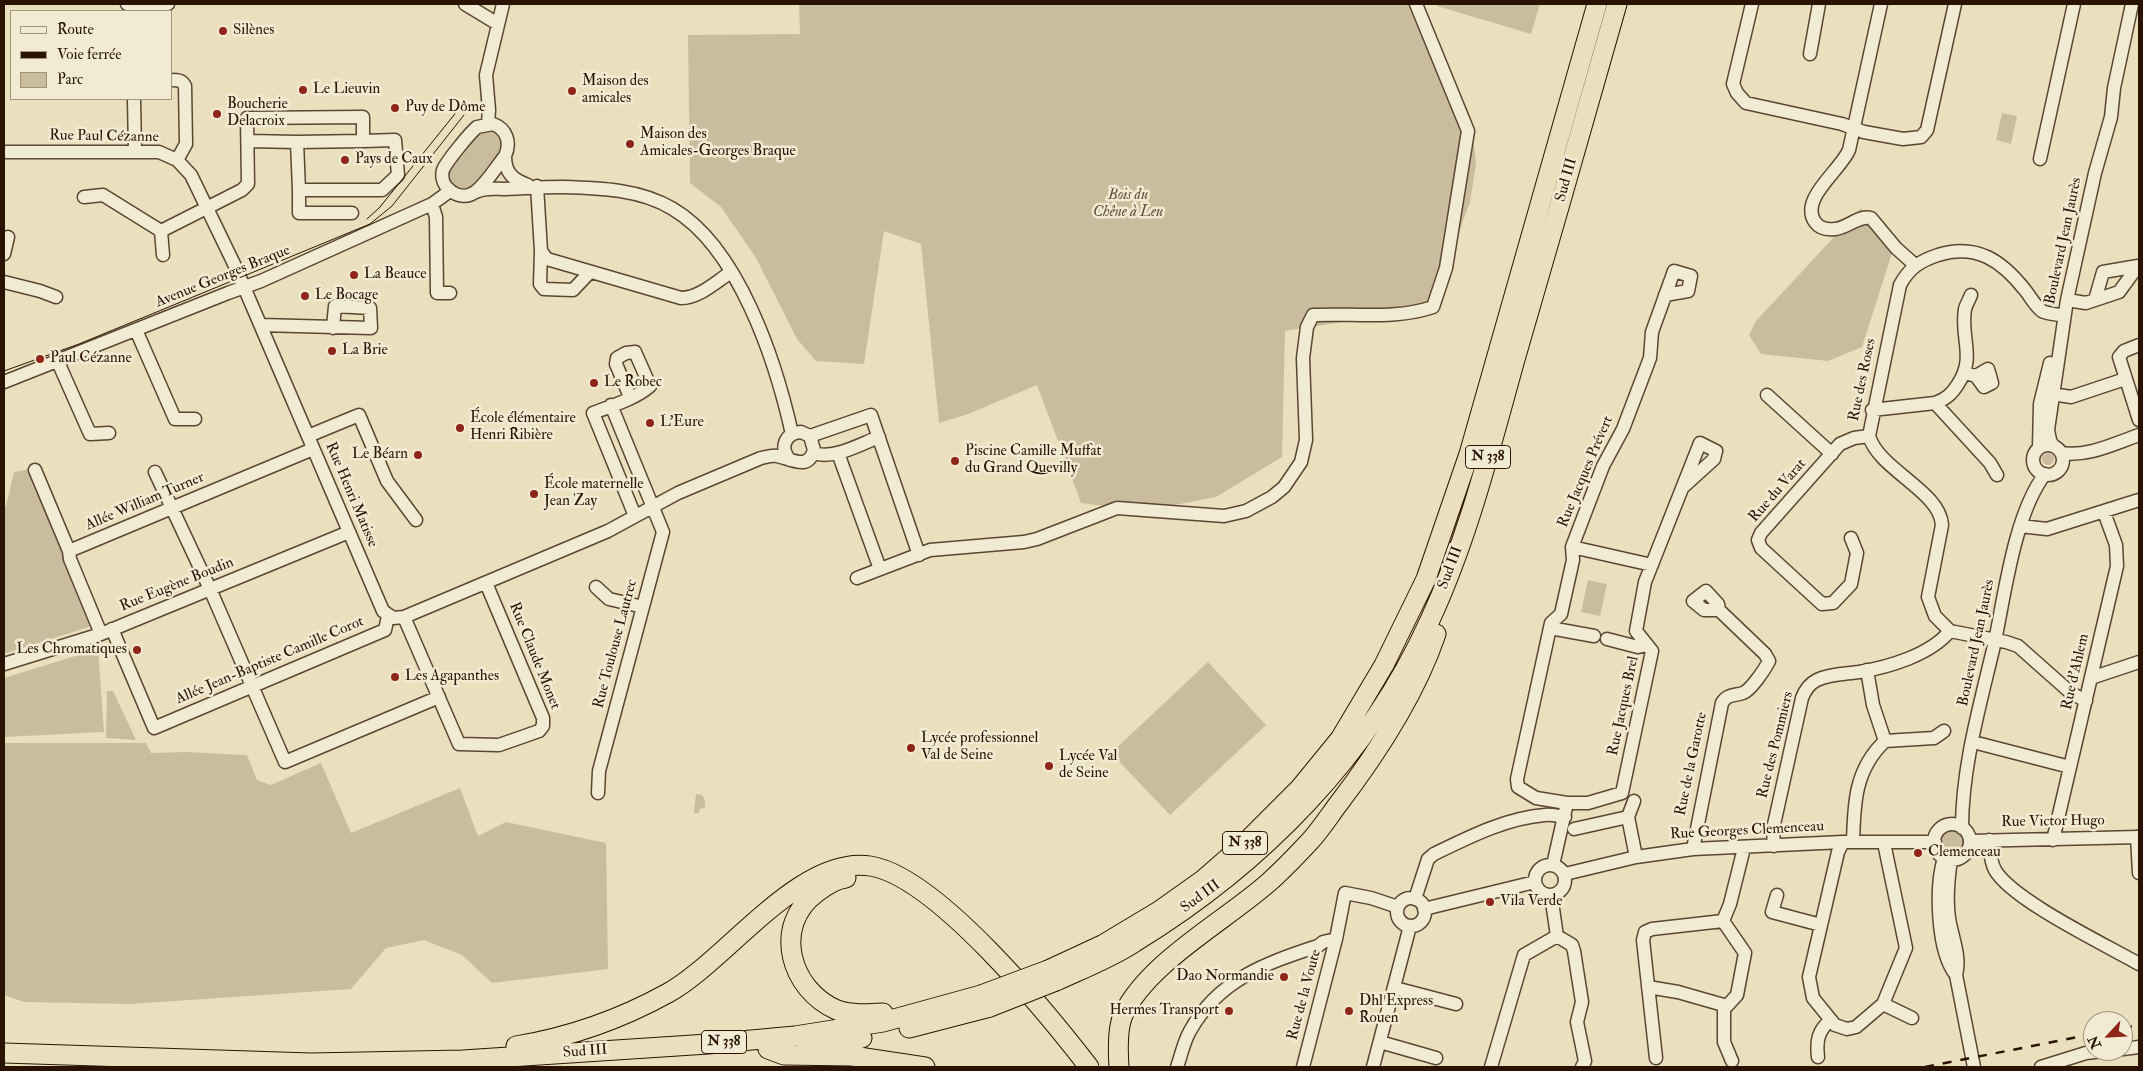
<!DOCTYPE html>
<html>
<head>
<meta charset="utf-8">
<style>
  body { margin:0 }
  #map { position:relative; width:2143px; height:1071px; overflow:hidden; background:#ebe0bd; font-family:"IM FELL Double Pica",serif }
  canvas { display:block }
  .frame { position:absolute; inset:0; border:5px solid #2a1303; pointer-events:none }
  .legend { position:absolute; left:10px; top:10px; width:162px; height:90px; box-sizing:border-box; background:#f2ebd4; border:1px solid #a29580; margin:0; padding:6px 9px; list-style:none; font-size:15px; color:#2a1303 }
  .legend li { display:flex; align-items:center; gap:10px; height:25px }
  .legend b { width:25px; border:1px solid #a29580 }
  .north { position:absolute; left:2083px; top:1011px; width:50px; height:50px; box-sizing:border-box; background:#f2ebd4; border:1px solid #a29580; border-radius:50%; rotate:245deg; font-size:14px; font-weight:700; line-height:20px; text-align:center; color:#2a1303 }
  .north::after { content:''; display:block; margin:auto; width:18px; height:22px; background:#8f2418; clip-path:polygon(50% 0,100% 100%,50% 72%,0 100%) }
</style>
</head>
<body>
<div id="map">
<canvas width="2143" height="1071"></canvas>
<div class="frame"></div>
<ul class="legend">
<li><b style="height:6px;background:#f2ebd4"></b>Route</li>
<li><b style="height:6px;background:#2a1303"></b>Voie ferrée</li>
<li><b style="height:14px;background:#cabd9d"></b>Parc</li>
</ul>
<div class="north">N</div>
</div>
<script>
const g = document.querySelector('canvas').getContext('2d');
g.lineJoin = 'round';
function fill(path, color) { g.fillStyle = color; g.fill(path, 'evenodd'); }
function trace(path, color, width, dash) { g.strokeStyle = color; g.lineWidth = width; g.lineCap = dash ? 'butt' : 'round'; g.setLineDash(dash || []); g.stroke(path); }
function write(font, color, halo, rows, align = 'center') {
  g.font = font + ' "IM FELL Double Pica",serif'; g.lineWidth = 5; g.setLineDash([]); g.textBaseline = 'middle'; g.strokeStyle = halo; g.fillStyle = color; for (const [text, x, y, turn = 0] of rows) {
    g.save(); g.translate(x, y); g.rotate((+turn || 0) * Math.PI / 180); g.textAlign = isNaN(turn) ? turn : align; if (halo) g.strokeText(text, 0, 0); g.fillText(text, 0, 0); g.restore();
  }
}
const green = new Path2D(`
  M799 4H1414L1472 127 1476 164 1470 202 1431 308 1285 331 1282 457 1216 497 1144 511 1081 503 1037 385 968 414 939 423 921 244 884 231 864 364 816 361 797 339 756 258 721 207 690 183 688 35 800 34Z
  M1438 4H1540L1531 34 1437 6Z
  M2002 113 2017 116 2011 144 1996 140Z
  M489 130 498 132C501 136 504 140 503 146 503 157 474 187 464 191L451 185 449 170C460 156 472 134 489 130Z
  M1861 208 1892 253 1862 347 1828 361 1761 354 1749 335 1756 321Z
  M2042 459a6 6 0 1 1 12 0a6 6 0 1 1-12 0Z
  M30 469 33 486H38L95 625 4 654V506H6L14 472Z
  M1588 580 1607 584 1600 616 1581 612Z
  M98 649 104 732 4 737V678Z
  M1208 662 1266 725 1170 815 1111 753Z
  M107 691H113L136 740 106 738Z
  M4 743H146L151 753 186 752 247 755 257 780 271 785 321 763 351 833 460 788 478 836 506 822 606 843 608 969 492 983 462 955 424 940 386 948 351 989 131 1004 24 1002 4 995Z
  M696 794 702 795 705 800V807L700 809 699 813H694Z
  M1941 842a12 12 0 1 1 24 0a12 12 0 1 1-24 0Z`);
const minor = new Path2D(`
  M127 4 145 6 168 4
  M465 4 498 24
  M1752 4 1733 84 1737 93 1746 103 1842 124 1864 132 1903 139 1921 137 1927 130 1955 4
  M1881 4 1849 150C1840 171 1799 199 1815 222 1820 229 1827 230 1835 229 1848 228 1858 215 1871 218L1896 248 1915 265
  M1810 54 1819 4
  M171 80C178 80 182 80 185 86L186 144 177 160
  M134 99 135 151
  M488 124 489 110 486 75 503 4
  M493 124C507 129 511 143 505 156 496 167 487 183 475 192 461 203 438 188 443 170 446 162 469 134 477 127Z
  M297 142 363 141
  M4 152H159L177 160 191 175 235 266 380 604 383 611 393 618 404 617 608 531 678 493 761 458C766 457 772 455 777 456 792 459 808 471 814 450L810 436 801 432C785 433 779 448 790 460
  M505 156C505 173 513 180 528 185
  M2040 159 2074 4
  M537 186 541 251 547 259 681 298C699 298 716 282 731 272
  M299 190V213H352
  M476 192C485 187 496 189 506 189 525 188 543 187 562 187 599 188 640 189 673 209 739 248 776 362 792 434
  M84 197 103 195 161 231 242 190 248 184 247 118 363 117V141L395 140 398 175 382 190H299L297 142 248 141
  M432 204 436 217 437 293H450
  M161 231 163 255
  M541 251 540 284 544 289 573 290 590 272
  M4 254 8 237
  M4 282 40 291 56 297
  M2067 300 2086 303 2095 300 2103 272 2138 266 2119 292 2095 300
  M2064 316C2058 314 2047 314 2042 311 2035 306 2030 296 2025 290 2002 261 1977 243 1938 255 1920 261 1909 268 1900 285L1869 436C1879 470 1940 491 1942 525L1928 597 1935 616 1950 631 2006 642 2018 646 2071 693 2086 701
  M261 325 371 328 370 308 335 306 333 328
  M136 330 175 419H195
  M2139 345 2124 351 2119 357 2139 420
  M58 362 90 434 109 433
  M1965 373 1976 376 1984 387 1992 383 1988 369 1976 376
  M4 382 228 293 261 281 432 204 450 191
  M2053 394 2071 397 2125 379
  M1767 395 1832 454
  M630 397 616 364 617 358 626 353 635 352 650 386C635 399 611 406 593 413L635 516
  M1935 403 1990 463 1997 475
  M1872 410 1935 403C1946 399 1952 394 1958 384 1976 357 1960 338 1965 309 1966 305 1969 300 1971 295
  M308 436 359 415 387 481 416 520
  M810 436 871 415 919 555
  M2033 460a15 15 0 1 1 30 0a15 15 0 1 1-30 0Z
  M2053 446 2050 440 2048 430 2067 300 2095 173 2111 117 2114 88 2132 4
  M2039 448 2040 404 2050 363
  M813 453C834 460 860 444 879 437
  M838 453 880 569
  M2061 453C2088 457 2113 444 2139 435
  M35 470 69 551 313 449
  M155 472 210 589 285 762 439 697
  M2020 526 2047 529 2139 500
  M1851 538 1857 553 1851 584 1833 603 1822 604 1761 548 1758 540 1761 533 1840 444 1854 438 1869 436
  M1572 547 1652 565
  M69 551 70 559 101 634
  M857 578 930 550 1024 542 1037 539 1117 508 1224 516 1246 511 1272 497 1284 487 1301 462 1306 440 1303 358 1307 327 1313 315C1354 313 1394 320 1433 307L1446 268 1468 131 1416 4
  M596 587 609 599 643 607
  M404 617 459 744 499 745 539 731 543 726V718L486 583
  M1550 628 1594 636
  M112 629 154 728 385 630 388 616
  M1607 639 1638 647 1647 645
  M4 664 101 634 349 532
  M1867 670 1873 705 1885 741
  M2091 678 2139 662
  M1973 742 2070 767
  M598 793 599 771 663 532 611 405
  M1567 803 1536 798 1518 787 1517 779 1551 623 1561 614 1573 560 1572 547 1603 466 1623 429 1650 358 1652 332 1674 271 1691 276 1688 291 1665 295
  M1628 817 1634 801
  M1934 842a18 18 0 1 1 36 0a18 18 0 1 1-36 0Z
  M1962 828C1962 765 1981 702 1995 641 2005 592 2015 513 2045 474
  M1574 829 1628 817 1636 857
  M2137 837 2139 873
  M1989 840C1990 850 1990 861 1995 870 2012 900 2106 945 2139 964
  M2053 840 2117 566 2116 545 2104 512
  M1970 841 2139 837
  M1843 842 1838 852 1809 977 1813 998 1835 1025 1847 1029 1856 1027 1883 1004 1906 948 1884 843
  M1853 842C1854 803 1855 769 1885 741L1934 738 1944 731
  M1774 846 1773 829 1802 698C1805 690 1809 684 1817 680 1829 674 1845 674 1859 672 1889 667 1930 655 1950 631
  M1693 849 1722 703C1727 694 1734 696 1743 693 1751 690 1765 669 1769 661L1765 654 1719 610 1718 604 1706 591 1693 601 1704 610H1719
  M1944 858C1935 887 1937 952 1956 975
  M1951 860C1948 880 1946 898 1949 918 1952 937 1961 957 1956 975L1974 1067
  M1535 880a15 15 0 1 1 30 0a15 15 0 1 1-30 0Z
  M1553 865 1567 803H1588L1622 793 1652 651 1636 631 1645 582 1700 443 1716 451 1714 459 1682 488
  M1565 874 1636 857 1693 849 1843 842H1935
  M1551 895 1557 936
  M1777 895 1772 912 1821 925
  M1397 912a14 14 0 1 1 28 0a14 14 0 1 1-28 0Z
  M1415 899 1428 859 1434 854C1469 837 1506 818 1545 815 1551 814 1558 816 1565 817
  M1424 909 1535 882
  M1557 936 1572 945 1574 951 1582 1002 1577 1022 1585 1061 1582 1067
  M1648 987 1678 992 1727 1006 1737 995 1745 953 1723 921
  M1395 988 1456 1004
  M1883 1004 1912 1018
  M1724 1005V1042L1732 1061
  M1380 1042 1436 1058
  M2123 1049 2139 1047
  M1818 1057C1816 1041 1818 1030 1831 1020
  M1656 1058 1643 940 1645 932 1652 929 1723 921 1730 904 1744 848
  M1177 1067C1181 1056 1184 1041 1190 1031 1218 980 1266 963 1318 946L1323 942 1336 939
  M1303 1067 1336 939 1345 893 1371 898 1398 907
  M1373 1067 1410 926
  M1491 1067 1524 955 1557 936
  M2041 1067 2086 1053 2103 1051`);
const highway = new Path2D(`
  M846 878C835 879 825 886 816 893 772 926 790 990 837 1010 851 1015 868 1014 883 1013
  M1048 970 1104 944 1159 911 1204 879 1244 844 1300 788 1340 739 1384 665 1426 579 1469 454 1597 4
  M1056 981C1082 969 1111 958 1135 942 1261 865 1369 756 1430 620 1469 536 1491 445 1516 356 1550 239 1584 121 1617 4
  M909 1028 990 1007
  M516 1046C571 1037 619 1020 668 993 726 961 800 855 870 866 936 876 1048 1014 1089 1067
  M806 1046 862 1038
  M768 1049 784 1055 852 1056 925 1067
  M4 1053 311 1063 463 1060 708 1044 795 1036 883 1022 981 995
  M1119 1067C1118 1052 1117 1029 1123 1015 1147 963 1225 921 1268 883 1283 870 1297 855 1311 840 1320 830 1328 818 1336 807 1376 755 1415 696 1436 634`);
const tram = new Path2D(`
  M367 219 380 207 458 110
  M4 371 79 344 370 224 392 206 464 115`);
const rail = new Path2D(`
  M2123 1028 2139 1025
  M1925 1067 2093 1034`);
const highwayBridge = new Path2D(`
  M981 995 1048 970
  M990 1007 1056 981`);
const markers = [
  [223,31,5,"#8f2418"],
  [303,90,5,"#8f2418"],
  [572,91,5,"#8f2418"],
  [395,108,5,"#8f2418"],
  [217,114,5,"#8f2418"],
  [630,144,5,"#8f2418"],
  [345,160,5,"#8f2418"],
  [354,275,5,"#8f2418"],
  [305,296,5,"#8f2418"],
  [332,351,5,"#8f2418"],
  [40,359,5,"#8f2418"],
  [594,383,5,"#8f2418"],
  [650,423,5,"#8f2418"],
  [460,428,5,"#8f2418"],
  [418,455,5,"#8f2418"],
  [955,461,5,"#8f2418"],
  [534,494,5,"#8f2418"],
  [137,650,5,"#8f2418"],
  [395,677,5,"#8f2418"],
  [911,748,5,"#8f2418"],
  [1049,766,5,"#8f2418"],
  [1918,853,5,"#8f2418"],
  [1490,902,5,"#8f2418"],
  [1284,977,5,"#8f2418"],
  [1229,1011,5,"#8f2418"],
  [1349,1011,5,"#8f2418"]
];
const shields = [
  [1488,457,45],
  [1245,843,45],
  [724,1042,45]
];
const shieldNames = [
  ["N 338",1488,457],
  ["N 338",1245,843],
  ["N 338",724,1042]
];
const poiNames = [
  ["Silènes",233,31],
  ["Maison des",582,82],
  ["amicales",582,99],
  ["Le Lieuvin",313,90],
  ["Boucherie",227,105],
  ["Delacroix",227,122],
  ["Puy de Dôme",405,108],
  ["Maison des",640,135],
  ["Amicales-Georges Braque",640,152],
  ["Pays de Caux",355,160],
  ["La Beauce",364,275],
  ["Le Bocage",315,296],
  ["La Brie",342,351],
  ["Paul Cézanne",50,359],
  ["Le Robec",604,383],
  ["École élémentaire",470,419],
  ["Henri Ribière",470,436],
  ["L'Eure",660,423],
  ["Piscine Camille Muffat",965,452],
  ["du Grand Quevilly",965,469],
  ["Le Béarn",408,455,"right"],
  ["École maternelle",544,485],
  ["Jean Zay",544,502],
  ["Les Chromatiques",127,650,"right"],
  ["Les Agapanthes",405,677],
  ["Lycée professionnel",921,739],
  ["Val de Seine",921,756],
  ["Lycée Val",1059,757],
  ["de Seine",1059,774],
  ["Clemenceau",1928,853],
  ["Vila Verde",1500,902],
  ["Dao Normandie",1274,977,"right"],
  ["Dhl Express",1359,1002],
  ["Rouen",1359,1019],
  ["Hermes Transport",1219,1011,"right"]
];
const streetNames = [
  ["Rue Paul Cézanne",104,137,1],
  ["Sud III",1567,180,-74],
  ["Boulevard Jean Jaurès",2064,241,-78],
  ["Avenue Georges Braque",223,277,-22],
  ["Rue des Roses",1863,380,-78],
  ["Rue Jacques Prévert",1586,472,-67],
  ["Rue du Varat",1778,491,-49],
  ["Rue Henri Matisse",351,495,67],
  ["Allée William Turner",145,502,-23],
  ["Sud III",1451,568,-69],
  ["Rue Eugène Boudin",177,585,-22],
  ["Boulevard Jean Jaurès",1977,643,-78],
  ["Rue Toulouse Lautrec",616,644,-75],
  ["Rue Claude Monet",534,656,68],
  ["Allée Jean-Baptiste Camille Corot",270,661,-23],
  ["Rue d'Ahlem",2076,672,-77],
  ["Rue Jacques Brel",1624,706,-78],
  ["Rue des Pommiers",1776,745,-76],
  ["Rue de la Garotte",1692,764,-78],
  ["Rue Victor Hugo",2053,822,-1],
  ["Rue Georges Clemenceau",1747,831,-3],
  ["Sud III",1201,897,-36],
  ["Rue de la Voute",1305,995,-75],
  ["Sud III",585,1052,-4]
];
const parkNames = [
  ["Bois du",1128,196],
  ["Chêne à Leu",1128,213]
];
fill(green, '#cabd9d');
trace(minor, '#5a4632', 15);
trace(highway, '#2a1303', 21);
trace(minor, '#f2ebd4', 12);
trace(highway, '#ebe0bd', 19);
trace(tram, '#2a1303', 1);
trace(rail, '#2a1303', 2.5, [9, 9]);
trace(highwayBridge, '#2a1303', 21, []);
trace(highwayBridge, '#ebe0bd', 19);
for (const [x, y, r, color] of markers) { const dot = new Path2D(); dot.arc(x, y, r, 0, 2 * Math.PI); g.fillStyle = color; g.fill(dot); trace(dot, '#f2ebd4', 2); }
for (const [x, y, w] of shields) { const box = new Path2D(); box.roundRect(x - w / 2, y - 11.5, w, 23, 4); g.fillStyle = '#f2ebd4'; g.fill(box); trace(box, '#2a1303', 1); }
write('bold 14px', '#2a1303', null, shieldNames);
write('15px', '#2a1303', '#f2ebd4', poiNames, 'left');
write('15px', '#2a1303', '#f2ebd4', streetNames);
write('italic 15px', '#624e39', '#f2ebd4', parkNames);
</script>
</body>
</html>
